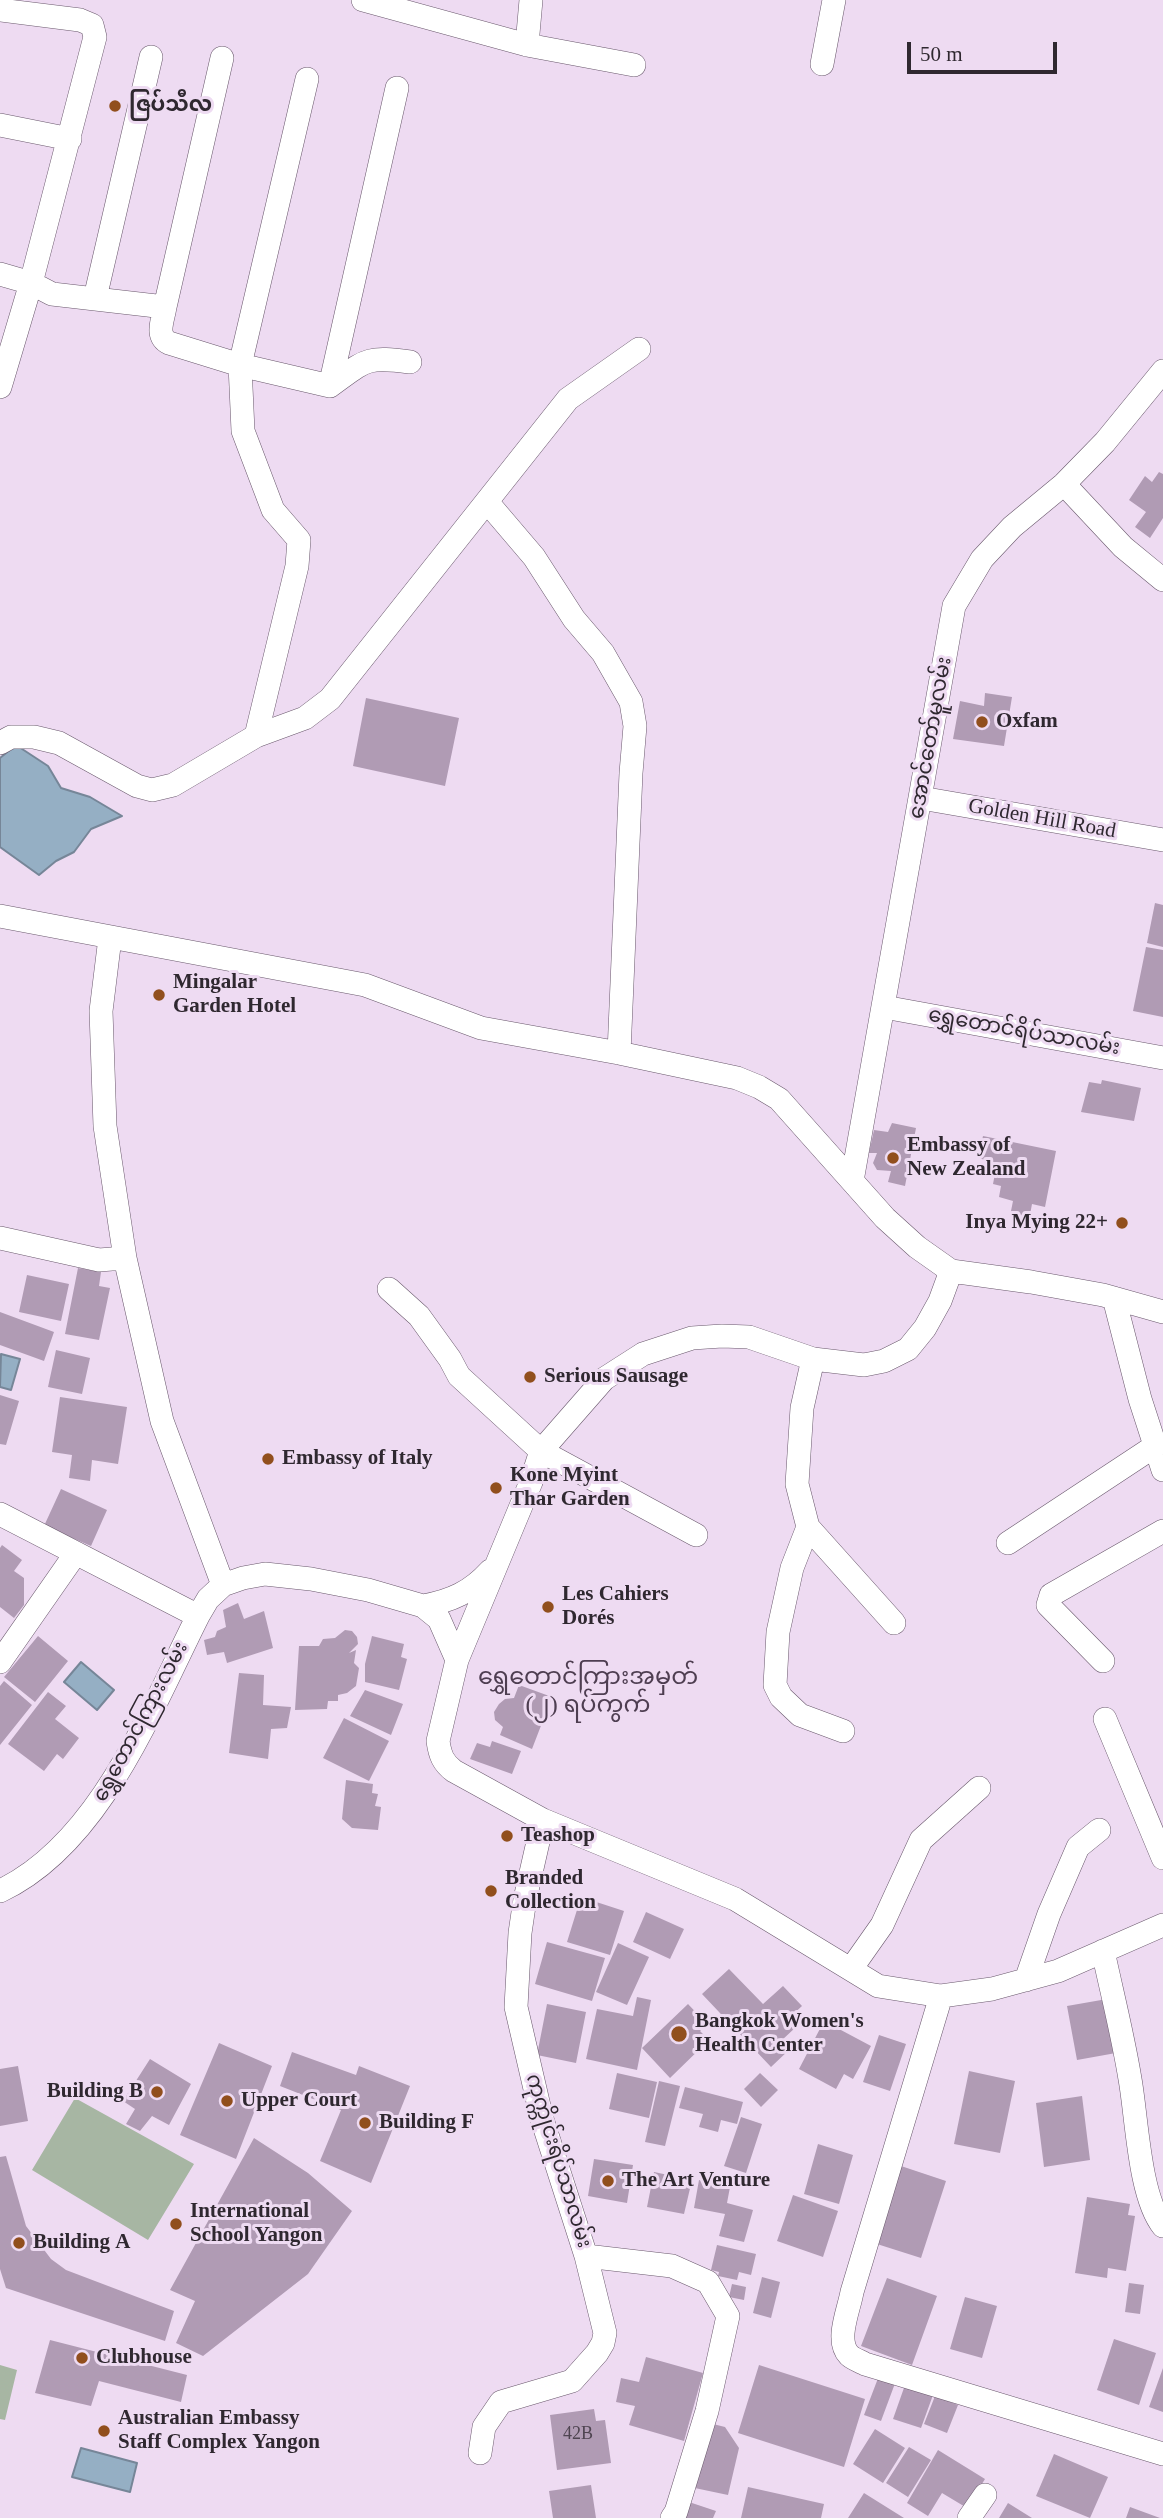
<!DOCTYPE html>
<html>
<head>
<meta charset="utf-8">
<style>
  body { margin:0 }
  #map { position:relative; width:1163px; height:2518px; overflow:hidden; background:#eedbf2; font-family:"Times New Roman",serif }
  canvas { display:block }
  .scale { position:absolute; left:907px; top:42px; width:150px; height:32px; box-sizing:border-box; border:4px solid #2f2830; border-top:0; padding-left:9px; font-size:21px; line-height:24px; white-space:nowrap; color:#2f2830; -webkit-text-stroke:5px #eedbf2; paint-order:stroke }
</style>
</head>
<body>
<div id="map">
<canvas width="1163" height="2518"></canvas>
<div class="scale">50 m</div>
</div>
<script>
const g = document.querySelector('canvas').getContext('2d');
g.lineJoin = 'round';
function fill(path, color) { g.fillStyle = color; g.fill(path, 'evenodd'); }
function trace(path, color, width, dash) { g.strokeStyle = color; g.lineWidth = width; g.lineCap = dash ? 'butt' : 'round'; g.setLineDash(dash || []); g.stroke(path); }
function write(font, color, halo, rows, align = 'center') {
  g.font = font + ' "Times New Roman","Noto Sans Myanmar",serif'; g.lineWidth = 6; g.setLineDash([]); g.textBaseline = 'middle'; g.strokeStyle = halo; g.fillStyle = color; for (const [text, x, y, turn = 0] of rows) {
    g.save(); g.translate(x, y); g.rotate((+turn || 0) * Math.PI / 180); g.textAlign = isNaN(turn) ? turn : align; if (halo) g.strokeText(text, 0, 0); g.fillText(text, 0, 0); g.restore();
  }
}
const green = new Path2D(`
  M75 2098 194 2164 148 2240 32 2170Z
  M0 2365 17 2370 5 2420 0 2419Z`);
const water = new Path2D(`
  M16 745 48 766 61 788 90 797 122 816 91 829 74 852 56 861 39 875 0 847V758Z
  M1 1354 20 1359 11 1390 0 1387Z
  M81 1662 114 1690 97 1710 64 1682Z
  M81 2448 137 2463 130 2492 72 2477Z`);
const building = new Path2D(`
  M1159 472 1163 474V518L1150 538 1135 527 1146 512 1129 500 1145 476 1152 482Z
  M985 693 1012 697 1004 746 953 739 960 701 984 706Z
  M366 698 459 718 445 786 353 766Z
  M1155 903 1163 905V947L1147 943Z
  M1146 947 1163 950V1017L1133 1011Z
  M1102 1080 1141 1088 1134 1121 1081 1112 1089 1082 1101 1084Z
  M892 1123 916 1128 905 1186 888 1182 891 1171 877 1170 873 1163 877 1153H869L874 1130 888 1132Z
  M983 1136 1056 1151 1045 1207 1032 1204 1029 1220 1010 1216 1013 1201 999 1197 1001 1186 993 1184 997 1163 978 1158Z
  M78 1268 101 1272 99 1286 110 1288 99 1340 65 1334Z
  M27 1275 69 1284 61 1321 19 1312Z
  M0 1312 54 1332 44 1361 0 1345Z
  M56 1350 90 1358 82 1394 48 1387Z
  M0 1395 19 1401 6 1445 0 1444Z
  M60 1397 127 1407 118 1464 92 1460 90 1481 69 1478 72 1455 52 1452Z
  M61 1489 107 1510 91 1546 44 1526Z
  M2 1545 22 1560 14 1571 24 1578V1605L14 1618 0 1607V1548Z
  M238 1603 244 1619 264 1611 273 1648 227 1663 224 1652 207 1655 204 1640 215 1637 217 1631 226 1627 223 1610Z
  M345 1630 352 1631 357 1637 358 1644 349 1653 356 1650 354 1663 359 1668 356 1686 347 1693 338 1695V1701H328L327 1709 295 1710 299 1646H319L323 1639 335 1638Z
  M38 1636 68 1661 35 1702 4 1677Z
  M372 1636 404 1644 401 1657 407 1659 399 1690 365 1682V1664Z
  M239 1673 264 1675 263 1705 291 1707 287 1728 271 1729 268 1759 229 1753Z
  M4 1681 32 1705 0 1745V1686Z
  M519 1685 552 1697 532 1749 500 1735 503 1727 495 1720 494 1712 499 1704 505 1699 514 1698Z
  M365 1690 403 1704 391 1735 350 1716Z
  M48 1692 66 1706 55 1719 79 1738 63 1759 57 1754 44 1771 8 1744Z
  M344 1718 389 1741 369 1781 323 1758Z
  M492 1741 521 1751 512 1774 470 1759 477 1743 490 1747Z
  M346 1780 373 1784 372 1793 378 1794 375 1806 381 1807 378 1830 352 1828 342 1819Z
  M581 1897 624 1911 610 1955 567 1942Z
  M646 1912 684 1929 670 1959 633 1942Z
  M547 1942 605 1958 592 2001 535 1984Z
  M618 1943 649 1957 627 2005 596 1992Z
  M729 1969 763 2004 783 1986 802 2006 788 2019 796 2027 781 2041 790 2049 771 2067 702 1994Z
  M637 1997 651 2000 637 2070 586 2059 597 2009 633 2016Z
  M1107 1999 1116 2053 1077 2060 1067 2006Z
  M547 2004 586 2012 576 2063 537 2055Z
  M688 2004 707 2024 700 2031 709 2040 670 2078 642 2048Z
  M824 2021 871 2046 853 2079 844 2074 836 2089 799 2069Z
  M879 2035 906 2044 890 2091 863 2082Z
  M219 2043 272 2066 236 2159 180 2135Z
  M292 2052 356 2075 359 2066 410 2086 371 2183 320 2161 341 2110 280 2086Z
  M150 2059 191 2084 169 2125 152 2116 140 2131 126 2124 135 2109 123 2101Z
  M18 2066 28 2121 0 2126V2069Z
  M969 2071 1015 2081 1000 2153 954 2144Z
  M617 2073 657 2082 649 2118 609 2109Z
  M760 2073 778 2090 761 2107 744 2089Z
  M659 2081 680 2086 665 2146 645 2142Z
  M685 2087 743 2102 737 2124 721 2120 718 2132 699 2127 703 2114 679 2108Z
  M1082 2096 1090 2160 1044 2167 1036 2103Z
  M741 2117 762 2124 746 2173 724 2166Z
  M254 2138 308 2173 352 2211 308 2274 203 2356 176 2343 195 2301 170 2290Z
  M818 2144 853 2155 839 2204 804 2194Z
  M6 2156 26 2226 51 2259 66 2270 174 2311 165 2341 6 2288 0 2269V2157Z
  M594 2159 633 2165 627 2203 588 2196Z
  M901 2166 946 2181 921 2258 877 2244Z
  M654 2172 692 2180 684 2214 647 2207Z
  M699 2180 730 2187 727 2203 753 2210 744 2242 719 2236 725 2214 694 2208Z
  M793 2195 838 2211 823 2257 777 2241Z
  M1087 2197 1130 2204 1128 2215 1135 2216 1126 2271 1108 2268 1107 2278 1075 2273Z
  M717 2245 756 2254 751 2275 739 2272 737 2280 718 2276 719 2272 711 2270Z
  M762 2277 780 2282 771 2318 753 2313Z
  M887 2278 937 2296 912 2365 861 2346Z
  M1129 2283 1144 2285 1140 2314 1125 2312Z
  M732 2284 746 2287 744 2300 729 2297Z
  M965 2297 997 2306 982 2358 950 2349Z
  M1114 2339 1156 2353 1139 2405 1097 2390Z
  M50 2340 187 2375 181 2402 99 2381 91 2406 35 2393Z
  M646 2357 703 2373 684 2441 629 2425 635 2406 616 2402 621 2378 639 2382Z
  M759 2365 865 2399 844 2467 738 2433Z
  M1163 2368V2412L1149 2407Z
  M880 2373 897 2378 881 2421 864 2415Z
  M905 2385 933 2395 921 2428 893 2419Z
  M935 2396 958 2405 947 2433 924 2424Z
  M594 2409 596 2421 605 2420 611 2463 557 2470 550 2415Z
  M705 2422 725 2427 739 2448 728 2495 690 2487Z
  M875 2429 905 2448 883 2483 853 2464Z
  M909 2447 931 2460 908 2497 886 2483Z
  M938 2450 985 2479 967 2508 942 2493 928 2516 907 2503Z
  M1054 2454 1108 2477 1090 2518 1036 2496Z
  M591 2485 596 2518H553L549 2491Z
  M748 2487 824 2504 821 2518H741Z
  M864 2493 904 2518H848Z
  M686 2501 716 2511 713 2518H680Z
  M1008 2503 1032 2518H999Z
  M1130 2507 1160 2518H1126Z`);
const minor = new Path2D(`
  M363 0 527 45 634 65
  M0 10 80 20 92 25 95 37 31 283 0 387
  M527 45 531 0
  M822 64 834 0
  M0 125 70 139
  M0 274 31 283 52 294 165 307C163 320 155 336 169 343L240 365 330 386C366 360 365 356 410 362
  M95 298 151 57
  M165 307 222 58
  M330 386 397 88
  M1064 484 1123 547 1163 580
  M488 503 534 557 574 619 603 653 631 702 635 726 631 773 619 1053
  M256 736 297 566 299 540 273 510 243 431 240 365 307 79
  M0 743 11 737H34L59 743 137 786 152 790 173 785 256 736 305 718 330 699 568 399 639 349
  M921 798 1163 840
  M0 916 365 985 481 1028 619 1053 737 1078 759 1087 779 1099 885 1218 917 1247 951 1271 1031 1282 1103 1295 1163 1312
  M110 938 101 1011 105 1126 125 1258 162 1421 223 1585
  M884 1007 1163 1058
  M852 1181 954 606 982 559 1012 527 1064 484 1105 442 1163 371
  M0 1238 99 1260 125 1258
  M951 1271 940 1301 925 1328 908 1349 884 1361 864 1365 813 1359 749 1337 722 1336 692 1338 643 1354 604 1379 541 1451 531 1482 457 1660 438 1741C440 1755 443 1763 454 1771L543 1820 735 1899 878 1986 941 1996 992 1989 1058 1971 1163 1925
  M389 1289 419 1316 450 1359 459 1376 541 1451 696 1535
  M1114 1298 1140 1399 1163 1470
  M813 1359 802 1408 797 1484 808 1527 894 1623
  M0 1514 198 1616
  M808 1527 792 1568 778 1632 775 1685 781 1697 800 1715 843 1731
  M1008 1543 1155 1446
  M423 1606C451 1601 471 1592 490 1571
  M1103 1661 1048 1605 1051 1595 1163 1531
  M0 1662 76 1553
  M1105 1719 1163 1858
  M543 1820 525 1899 520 1933 516 2007 542 2119 586 2256 672 2266 708 2282 728 2316 707 2411 676 2512 672 2518
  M0 1891C100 1844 151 1709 198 1616L208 1599 223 1585 243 1578 265 1574 311 1579 368 1590 423 1606 439 1619 457 1660
  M1103 1951C1112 1993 1123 2036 1130 2079 1137 2118 1139 2196 1163 2226
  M851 1969 882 1925 921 1840 979 1788
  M1026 1980 1049 1914 1078 1847 1099 1830
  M941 1996 852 2292C849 2310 835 2340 849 2355 853 2359 860 2361 865 2364L1163 2454
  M480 2453 484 2427 501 2402 572 2381 597 2353 603 2343 605 2333 586 2256
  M969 2518 985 2495`);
const markers = [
  [115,106,7,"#914f1d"],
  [982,722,7,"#914f1d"],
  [159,995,7,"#914f1d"],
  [893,1158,7,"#914f1d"],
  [1122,1223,7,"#914f1d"],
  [530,1377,7,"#914f1d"],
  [268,1459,7,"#914f1d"],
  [496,1488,7,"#914f1d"],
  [548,1607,7,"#914f1d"],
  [507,1836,7,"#914f1d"],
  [491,1891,7,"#914f1d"],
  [679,2034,9,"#914f1d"],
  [157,2092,7,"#914f1d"],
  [227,2101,7,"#914f1d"],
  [365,2123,7,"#914f1d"],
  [608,2181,7,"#914f1d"],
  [176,2224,7,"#914f1d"],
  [19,2243,7,"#914f1d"],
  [82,2358,7,"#914f1d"],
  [104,2431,7,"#914f1d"]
];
const numberNames = [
  ["42B",578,2434]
];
const poiNames = [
  ["ဇြပ်သီလ",129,106],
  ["Oxfam",996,722],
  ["Mingalar",173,983],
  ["Garden Hotel",173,1007],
  ["Embassy of",907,1146],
  ["New Zealand",907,1170],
  ["Inya Mying 22+",1108,1223,"right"],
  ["Serious Sausage",544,1377],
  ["Embassy of Italy",282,1459],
  ["Kone Myint",510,1476],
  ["Thar Garden",510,1500],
  ["Les Cahiers",562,1595],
  ["Dorés",562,1619],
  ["Teashop",521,1836],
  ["Branded",505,1879],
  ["Collection",505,1903],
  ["Bangkok Women's",695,2022],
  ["Health Center",695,2046],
  ["Building B",143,2092,"right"],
  ["Upper Court",241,2101],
  ["Building F",379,2123],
  ["The Art Venture",622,2181],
  ["International",190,2212],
  ["School Yangon",190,2236],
  ["Building A",33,2243],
  ["Clubhouse",96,2358],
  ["Australian Embassy",118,2419],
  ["Staff Complex Yangon",118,2443]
];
const streetNames = [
  ["အောင်တော်မူလမ်း",931,738,-80],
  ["Golden Hill Road",1042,819,10],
  ["ရွှေတောင်ရိပ်သာလမ်း",1024,1032,10],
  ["ရွှေတောင်ကြားလမ်း",141,1722,-62],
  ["ကုက္ကိုင်းရိပ်သာလမ်း",558,2161,73]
];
const quarterNames = [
  ["ရွှေတောင်ကြားအမှတ်",588,1678],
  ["(၂) ရပ်ကွက်",588,1706]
];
fill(green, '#a7b6a3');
fill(water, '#95afc4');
trace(water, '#768698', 2);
fill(building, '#b09bb4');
trace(minor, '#69586c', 24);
trace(minor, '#fff', 23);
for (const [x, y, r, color] of markers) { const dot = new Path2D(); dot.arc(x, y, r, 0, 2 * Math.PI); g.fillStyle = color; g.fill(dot); trace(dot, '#eedbf2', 2.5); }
write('18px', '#4f4551', null, numberNames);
write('bold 21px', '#2f2830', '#eedbf2', poiNames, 'left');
write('21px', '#2f2830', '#eedbf2', streetNames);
write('24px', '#4e3e51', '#eedbf2', quarterNames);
</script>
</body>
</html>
